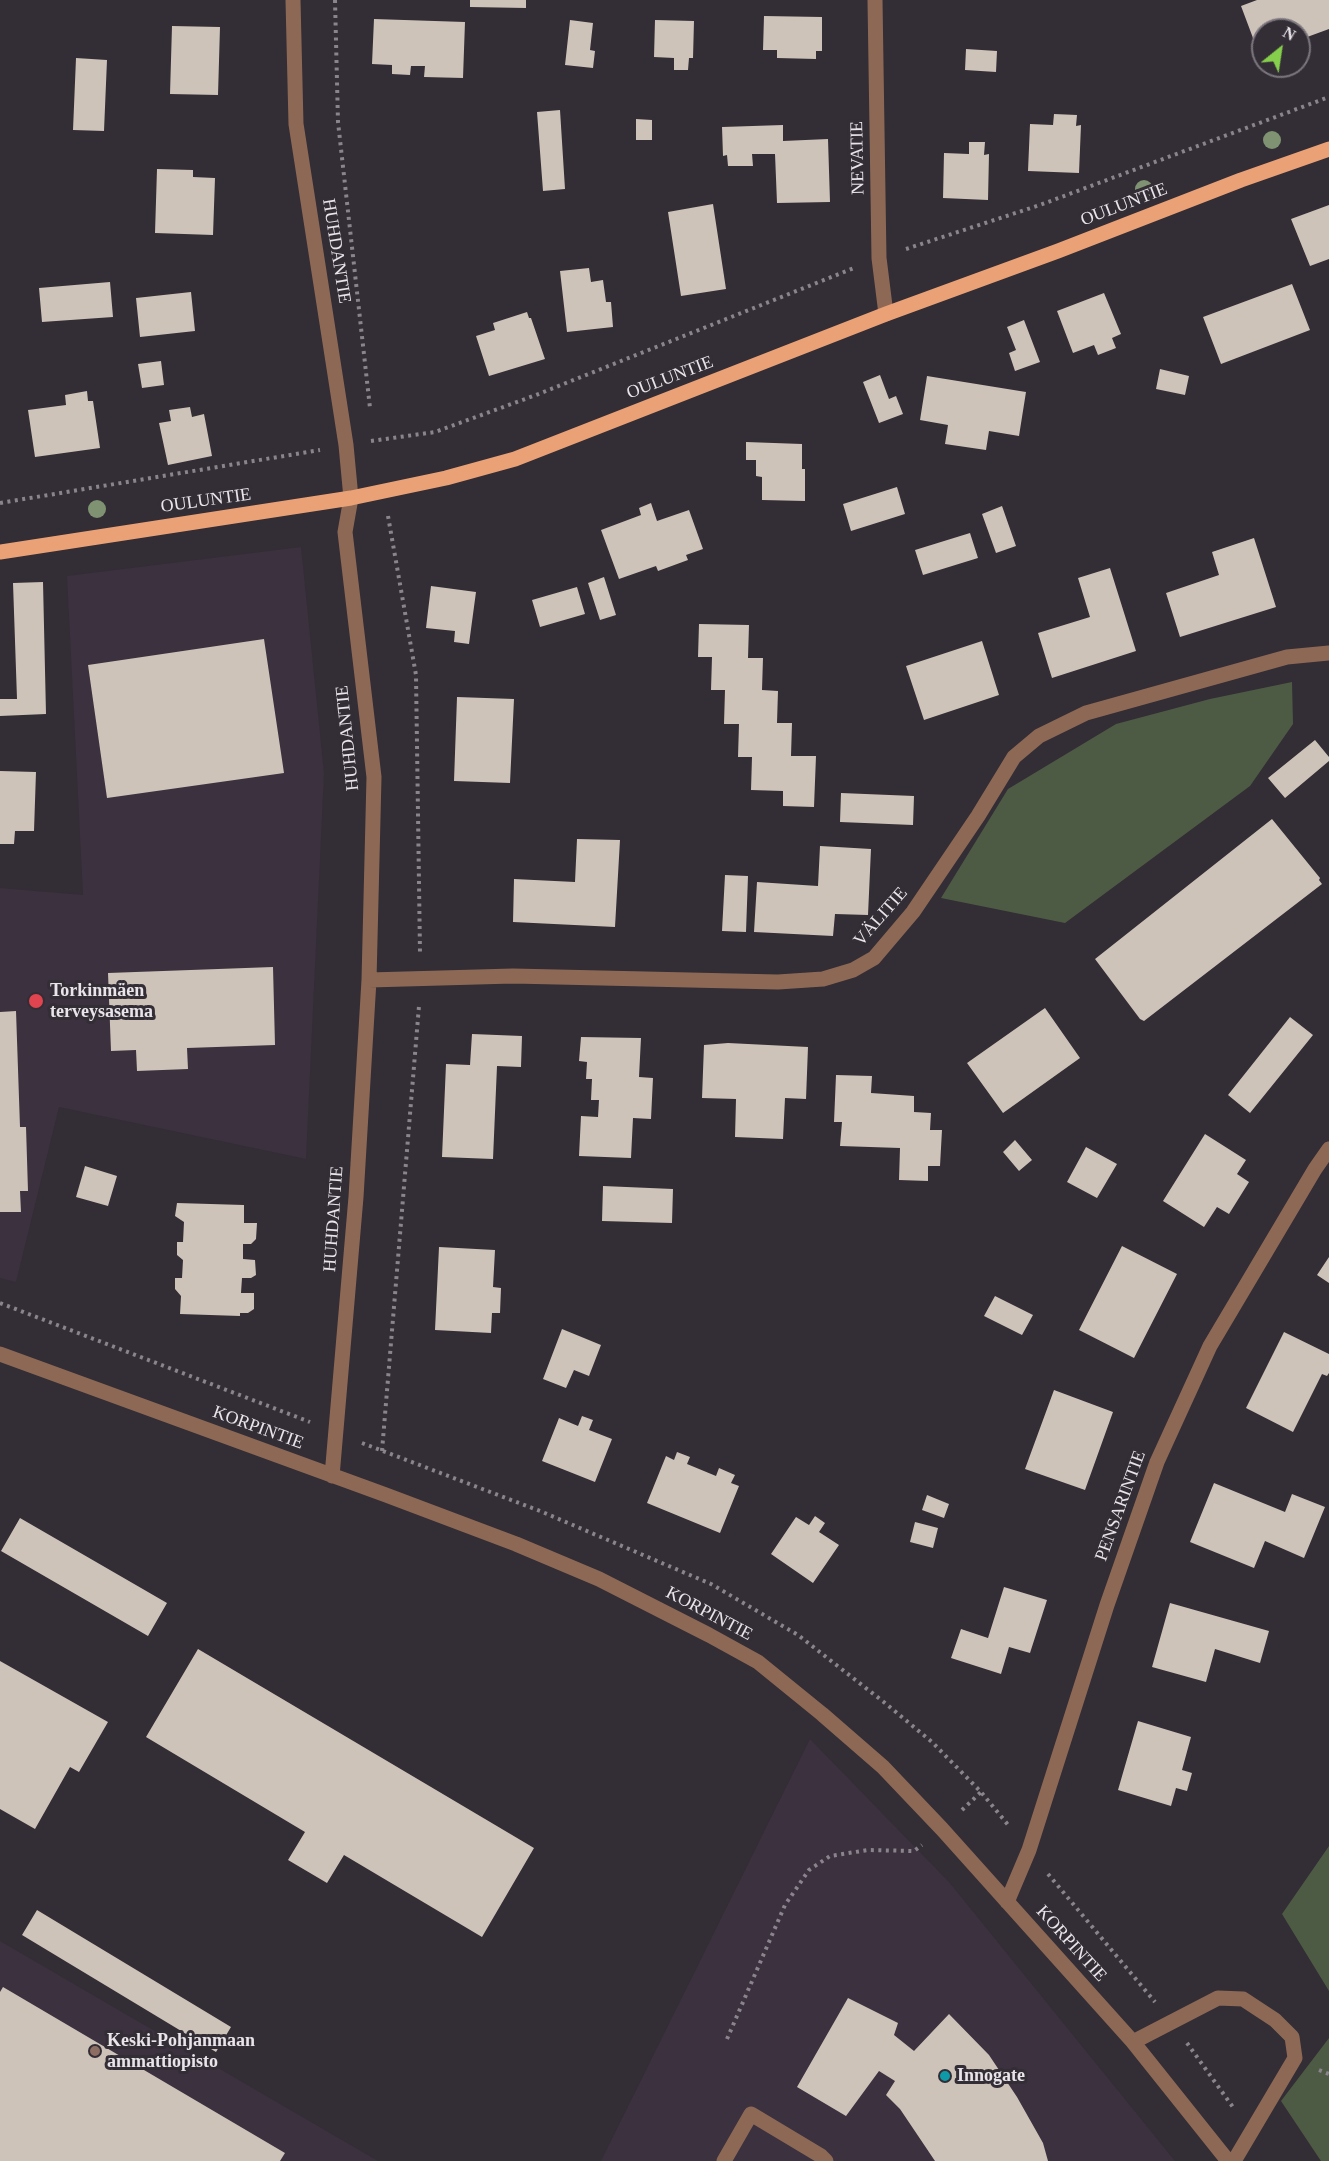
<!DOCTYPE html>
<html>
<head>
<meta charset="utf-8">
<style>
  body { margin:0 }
  #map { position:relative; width:1329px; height:2161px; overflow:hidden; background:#332d35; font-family:"Times New Roman",serif }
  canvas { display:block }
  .north { position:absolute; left:1251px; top:18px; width:60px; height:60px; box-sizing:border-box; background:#332d35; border:2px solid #7b767d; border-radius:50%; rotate:30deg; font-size:16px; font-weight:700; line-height:24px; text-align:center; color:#e8e4e9 }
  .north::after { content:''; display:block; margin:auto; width:21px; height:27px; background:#85cf4c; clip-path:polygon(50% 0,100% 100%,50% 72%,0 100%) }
</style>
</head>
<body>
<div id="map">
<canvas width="1329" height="2161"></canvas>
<div class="north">N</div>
</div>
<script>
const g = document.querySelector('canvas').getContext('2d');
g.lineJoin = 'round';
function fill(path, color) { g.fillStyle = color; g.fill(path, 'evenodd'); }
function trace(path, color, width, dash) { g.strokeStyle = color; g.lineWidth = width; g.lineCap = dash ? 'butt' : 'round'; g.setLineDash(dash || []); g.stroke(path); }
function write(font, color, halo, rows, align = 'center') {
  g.font = font + ' "Times New Roman",serif'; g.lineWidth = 6; g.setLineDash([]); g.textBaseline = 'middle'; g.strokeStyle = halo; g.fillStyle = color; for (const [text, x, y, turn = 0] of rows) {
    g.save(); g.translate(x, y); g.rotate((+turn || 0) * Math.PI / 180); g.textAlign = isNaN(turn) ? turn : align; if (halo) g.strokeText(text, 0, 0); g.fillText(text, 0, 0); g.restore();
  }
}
const built = new Path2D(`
  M301 547 324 773 306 1159 59 1107 16 1282 0 1278V888L83 895 67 576Z
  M810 1739 949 1882 1175 2161H601Z
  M0 1941 378 2161H0Z`);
const green = new Path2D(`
  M1292 682 1293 724 1250 786 1065 923 941 898 1008 789 1116 724 1210 699Z
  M1329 1846V1991L1282 1914Z
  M1329 2038V2161H1321L1281 2101Z`);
const building = new Path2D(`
  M470 0H526V8L470 7Z
  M1257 0H1329V29L1299 40V30H1263V53L1259 54 1241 6Z
  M764 16 822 17V51H816V59L777 58V50H763Z
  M374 19 465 22 463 78 424 77 425 66H411L410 75 392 74V65L372 64Z
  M570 20 593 23 590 50 595 51 593 68 565 65Z
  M655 20 694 21 693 58H689L688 70H674V58L654 57Z
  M172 26 220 27 218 95 170 94Z
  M966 49 997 51 996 72 965 70Z
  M76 58 107 60 104 131 73 130Z
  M560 110 565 189 543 191 537 112Z
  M1054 114 1077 115 1076 126 1081 125 1079 173 1028 171 1030 124 1053 125Z
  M636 119 652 120V140H636Z
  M783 125V141L828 139 830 202 777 203 775 154H752L753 166H728L727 155 723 156 722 127Z
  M969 142H985L984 155 989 154 988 200 943 198 944 153 969 154Z
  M157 169 193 170V177L215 178 213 235 155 233Z
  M713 204 726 289 681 296 668 212Z
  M1329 205V259L1310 266 1291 219Z
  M589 268 591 282 603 280 606 302H611L613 327 567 332 560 271Z
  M110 282 113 317 42 322 39 288Z
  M1292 284 1310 330 1221 364 1203 317Z
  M191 292 195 331 140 337 136 298Z
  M1104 293 1121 334 1112 338 1116 348 1098 355 1094 345 1073 353 1057 311Z
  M527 312 529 318H531L545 359 489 376 476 336 495 330 493 323Z
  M1024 320 1040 362 1015 371 1009 353 1016 350 1007 327Z
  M161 361 164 385 142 388 138 364Z
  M1160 369 1189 376 1185 395 1156 389Z
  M880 375 889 399 896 396 903 414 879 423 863 382Z
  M927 376 1026 392 1019 436 989 431 986 450 945 444 948 425 920 420Z
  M87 391 88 401H93L100 448 35 457 28 410 66 405 65 395Z
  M190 407 192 417 204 414 212 456 168 465 159 423 171 421 169 410Z
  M746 442 802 444V469H805V501L762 500V477L756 476V460H746Z
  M897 487 905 514 851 531 843 504Z
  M651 503 657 521 689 510 703 549 686 555 688 560 658 571 656 566 619 579 601 530 641 515 639 508Z
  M1002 506 1016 546 996 553 982 514Z
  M970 533 978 558 923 575 915 550Z
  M1254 538 1276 607 1180 637 1166 593 1219 575 1212 552Z
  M1110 568 1136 651 1052 678 1038 633 1090 617 1078 578Z
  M604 577 616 615 600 620 588 583Z
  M43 582 46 714 0 716V699H17L13 583Z
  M431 586 476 592 469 644 454 642 455 631 426 628Z
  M577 587 585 614 540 627 532 600Z
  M699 624 749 625 748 658H763L762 690 778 691 777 723H792L791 756H816L814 807 783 806V791L751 790 752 757H738L739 724H724L725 690H711L712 657H698Z
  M264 639 284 773 107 798 88 665Z
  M982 641 999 695 924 720 906 666Z
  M457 697 514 699 510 783 454 781Z
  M1315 740 1329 757V761L1285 798 1268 778Z
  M0 771 36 772 34 831H15L14 844H0Z
  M841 793 914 796 913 825 840 822Z
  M1272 819 1320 878 1319 880 1322 884 1144 1021 1140 1019 1095 959Z
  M577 839 620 840 615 927 513 922 514 879 575 882Z
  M820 846 871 849 868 915 835 914 833 936 754 932 757 882 818 886Z
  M725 875 748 876 746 932 722 931Z
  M273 967 275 1045 187 1048 188 1069 137 1071 136 1050 111 1051 108 973Z
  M1045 1008 1080 1058 1003 1113 967 1063Z
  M16 1011 20 1127H26L28 1191H20L21 1212H0V1012Z
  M1290 1017 1313 1035 1250 1113 1228 1095Z
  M472 1034 522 1036 521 1067 497 1066 493 1159 442 1157 446 1064 470 1065Z
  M581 1037 641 1038 639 1077 653 1078 651 1119 633 1118 631 1158 579 1156 581 1116 598 1117 599 1100H591L592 1079H586L587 1062 579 1061Z
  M728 1043 808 1047 806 1099 785 1098 783 1139 735 1137 736 1099 702 1098 704 1045Z
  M836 1075 872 1076 871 1093 914 1096V1112L931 1113 930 1130H942L940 1166H928V1181L899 1180 900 1148 840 1146 842 1122H834Z
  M1205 1134 1246 1160 1237 1174 1249 1182 1229 1214 1217 1207 1204 1227 1163 1201Z
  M1015 1140 1032 1160 1019 1171 1003 1152Z
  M1086 1147 1117 1164 1097 1198 1067 1182Z
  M85 1166 117 1176 108 1206 76 1197Z
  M603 1186 673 1189 672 1223 602 1221Z
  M177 1203 244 1205V1223H257L256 1239 251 1244H243V1259L255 1260 256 1275 251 1278H242L241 1293H254V1309L248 1313H240V1316L180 1314 181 1296 175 1289V1278H182L183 1260 177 1255V1242H183L184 1222 175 1216Z
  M1122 1246 1177 1274 1134 1358 1079 1330Z
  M439 1247 495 1250 493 1287 501 1288 500 1313H492L491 1333 435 1330Z
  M1329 1257V1283L1317 1275Z
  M995 1296 1033 1315 1022 1335 984 1316Z
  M562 1329 601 1345 589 1376 574 1370 566 1388 543 1379Z
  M1284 1332 1329 1354V1373L1327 1376 1322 1374 1293 1432 1246 1408Z
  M1054 1390 1113 1412 1085 1490 1025 1469Z
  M582 1416 593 1420 589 1430 612 1439 595 1482 542 1461 559 1418 578 1426Z
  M677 1452 690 1457 687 1464 716 1476 719 1468 735 1475 731 1483 739 1486 720 1533 647 1503 666 1456 674 1460Z
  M1214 1483 1285 1512 1292 1494 1325 1507 1304 1558 1265 1541 1254 1568 1190 1542Z
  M927 1495 949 1504 944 1518 922 1510Z
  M815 1516 825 1523 819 1532 839 1545 813 1583 771 1554 796 1517 809 1525Z
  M20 1518 167 1603 148 1636 1 1551Z
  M915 1522 938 1528 933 1548 910 1542Z
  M1004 1587 1047 1600 1030 1653 1009 1647 1001 1674 951 1658 961 1629 988 1638Z
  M1170 1603 1269 1631 1260 1663 1215 1649 1206 1682 1152 1667Z
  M198 1649 534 1848 482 1937 344 1855 327 1883 288 1860 305 1832 146 1737Z
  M0 1661 108 1722 79 1772 70 1767 35 1829 0 1809Z
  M1138 1721 1191 1737 1182 1770 1192 1773 1187 1791 1176 1788 1171 1806 1118 1790Z
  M37 1910 231 2027 216 2052 22 1935Z
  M3 1987 285 2153 280 2161H0V1992Z
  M848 1998 898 2023 894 2035 914 2051 949 2014 989 2055 1017 2097 1043 2143 1048 2161H935L900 2109 886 2095 895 2081 879 2071 846 2116 797 2087Z`);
const path = new Path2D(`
  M335 0 338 122 370 408
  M906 249 1040 205 1329 97
  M371 441 435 432 536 395 854 268
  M0 503 320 450
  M388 516 416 675 420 953
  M0 1303 310 1422
  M362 1443 540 1511 711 1584 798 1635 885 1703 932 1742 981 1792 1009 1826
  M382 1451 419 1006
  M962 1810 981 1792
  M1048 1874 1155 2002
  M727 2039 785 1905 809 1870 830 1856 868 1850 914 1851 922 1845
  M1187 2043 1235 2110
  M1319 2070 1329 2074`);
const minor = new Path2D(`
  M293 0 296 124 346 445 351 498 345 532 374 777 369 980 356 1197 332 1476
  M875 0 879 258 886 314
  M369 980 513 976 778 982 823 979 853 970 874 958 913 912 978 816 1014 757 1039 736 1086 713 1287 657 1329 653
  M0 1354 386 1495 516 1544 599 1579 709 1635 758 1662 822 1714 883 1767 942 1829 1133 2042 1228 2161
  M1007 1902 1029 1850 1107 1605 1157 1462 1210 1346 1315 1169 1329 1149
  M1133 2042 1218 1998 1243 1999 1275 2020 1292 2037 1295 2058 1234 2161
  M724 2161 751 2114 821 2156 826 2161`);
const major = new Path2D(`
  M0 552 351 498 446 478 515 459 886 314 1058 251 1241 180 1329 149`);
const trees = [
  [1272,140],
  [1144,189],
  [97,509]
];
const markers = [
  [36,1001,8,"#e0444e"],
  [95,2051,6,"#8d6e63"],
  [945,2076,6,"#0f9aa8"]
];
const streetNames = [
  ["NEVATIE",858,158,-91],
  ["OULUNTIE",1124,205,-21],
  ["HUHDANTIE",336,251,81],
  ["OULUNTIE",670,378,-21],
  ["OULUNTIE",206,501,-8],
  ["HUHDANTIE",348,738,-96],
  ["VÄLITIE",881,917,-49],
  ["HUHDANTIE",334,1219,-86],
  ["KORPINTIE",258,1428,20],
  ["PENSARINTIE",1121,1506,-70],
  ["KORPINTIE",709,1614,28],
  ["KORPINTIE",1071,1944,48]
];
const poiNames = [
  ["Torkinmäen",50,991],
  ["terveysasema",50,1012],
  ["Keski-Pohjanmaan",107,2041],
  ["ammattiopisto",107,2062],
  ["Innogate",957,2076]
];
fill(built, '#3c313f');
fill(green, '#4e5b44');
fill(building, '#cdc3b9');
trace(path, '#8a858c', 4, [3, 4.5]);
trace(minor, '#8d6955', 15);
trace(major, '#eba176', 15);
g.fillStyle = '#7f9272';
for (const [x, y] of trees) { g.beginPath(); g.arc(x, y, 9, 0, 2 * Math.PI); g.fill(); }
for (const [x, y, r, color] of markers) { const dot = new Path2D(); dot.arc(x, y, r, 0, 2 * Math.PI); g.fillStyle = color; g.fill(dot); trace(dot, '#332d35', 2); }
write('18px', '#e8e4e9', '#332d35', streetNames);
write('bold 18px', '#e8e4e9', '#332d35', poiNames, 'left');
</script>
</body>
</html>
